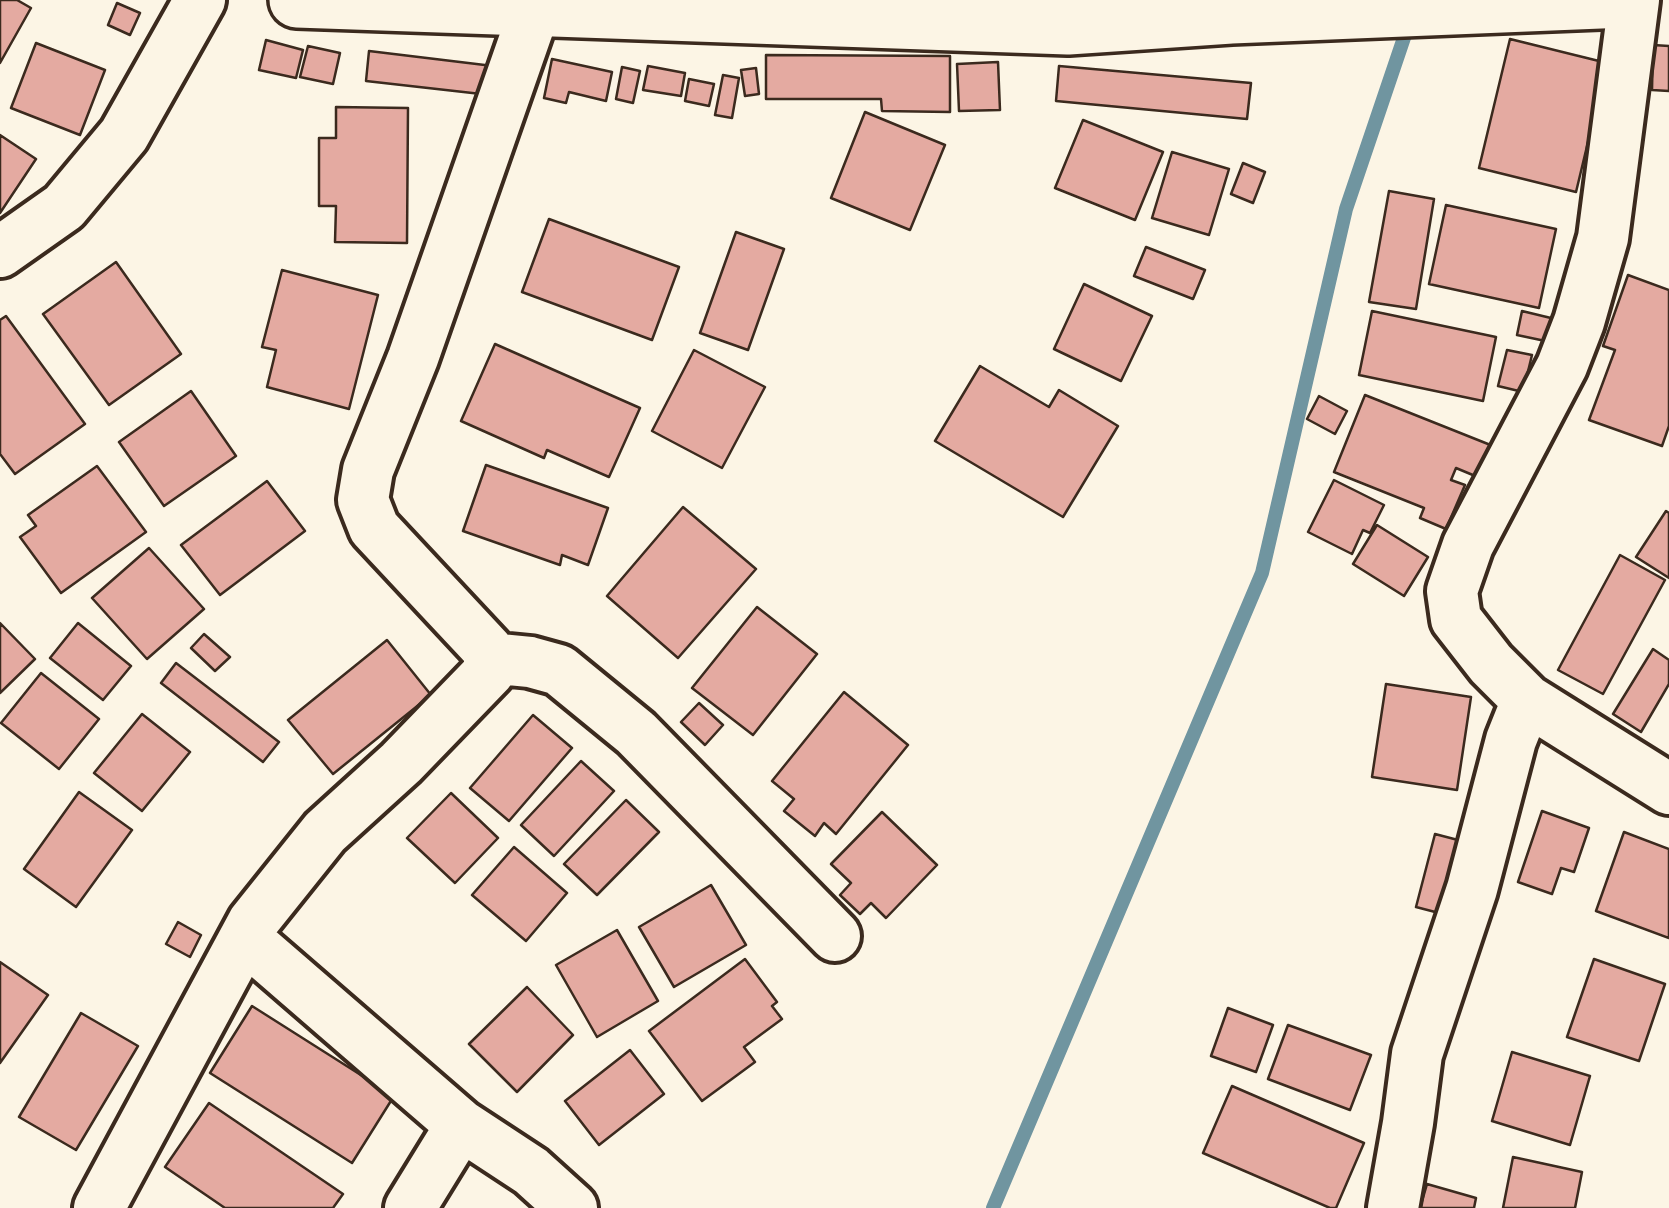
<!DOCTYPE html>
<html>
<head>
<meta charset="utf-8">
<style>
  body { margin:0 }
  canvas { display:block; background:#fcf5e5 }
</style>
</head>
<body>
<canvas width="1669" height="1208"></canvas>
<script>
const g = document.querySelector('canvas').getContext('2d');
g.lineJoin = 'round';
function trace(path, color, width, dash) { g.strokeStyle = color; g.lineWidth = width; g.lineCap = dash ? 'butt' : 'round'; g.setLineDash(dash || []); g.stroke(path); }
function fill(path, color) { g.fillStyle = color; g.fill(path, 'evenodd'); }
const stream = new Path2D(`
  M993 1208 1262 573 1346 209 1410 20`);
const building = new Path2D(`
  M0 0H17L31 8 0 63Z
  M117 3 140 13 130 35 108 25Z
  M1510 39 1607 63 1576 192 1479 168Z
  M266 40 303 50 296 78 259 70Z
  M36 43 105 70 80 135 11 108Z
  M1653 45 1669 46V91L1652 90Z
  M308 46 340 53 333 84 300 77Z
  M369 51 493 66 490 95 366 81Z
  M766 55 950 56V112L882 111 881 99H766Z
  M552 59 612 72 606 101 569 92 566 103 544 98Z
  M998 62 1000 110 959 111 957 64Z
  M648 66 685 73 681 96 643 90Z
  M1059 66 1251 83 1247 119 1056 101Z
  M622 67 640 71 633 103 616 99Z
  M756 68 759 94 745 96 741 70Z
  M723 75 739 78 732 118 715 115Z
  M689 79 714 84 709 106 685 101Z
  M336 107 408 108 407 243 335 242 336 206H319V138H336Z
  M865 112 945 145 910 230 831 198Z
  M1083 120 1163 152 1135 220 1055 188Z
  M0 135 36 159 0 213Z
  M1172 152 1229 169 1209 235 1152 218Z
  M1243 163 1265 172 1253 203 1231 194Z
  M1389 191 1434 199 1416 309 1369 302Z
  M1446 205 1556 229 1539 308 1429 284Z
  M549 219 679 267 652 340 522 292Z
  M736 232 784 249 748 350 700 333Z
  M1146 247 1205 270 1193 299 1134 276Z
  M116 262 181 354 109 405 43 314Z
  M282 270 378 295 349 409 267 387 276 350 262 347Z
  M1628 275 1669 290V426L1662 446 1589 420 1615 350 1603 346Z
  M1084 284 1152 316 1121 381 1054 349Z
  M1372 311 1496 337 1483 401 1359 375Z
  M1522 311 1555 319 1550 342 1517 335Z
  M6 316 85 424 15 474 0 454V320Z
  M495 344 640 408 609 477 547 450 544 458 461 421Z
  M694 350 765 387 722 468 652 431Z
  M1507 350 1532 355 1523 392 1498 386Z
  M980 366 1049 407 1059 390 1118 426 1063 517 935 441Z
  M191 391 236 456 164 506 119 442Z
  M1365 395 1493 446 1480 478 1456 468 1451 480 1465 485 1446 529 1420 518 1424 508 1334 472Z
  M1319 396 1347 411 1335 434 1307 419Z
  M486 465 608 508 588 565 562 555 560 565 463 531Z
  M97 466 146 532 61 593 20 537 36 526 28 515Z
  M1334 480 1384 505 1370 533 1363 530 1352 554 1308 532Z
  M267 481 305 531 220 595 181 545Z
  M683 507 756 569 678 658 607 596Z
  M1666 511 1669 513V578L1636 557Z
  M1377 525 1428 557 1404 596 1353 564Z
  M149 548 204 609 147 659 92 598Z
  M1620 555 1665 580 1603 694 1558 670Z
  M757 607 817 654 753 735 692 688Z
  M0 623 35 659 0 693Z
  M78 623 131 666 103 700 50 658Z
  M204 634 230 657 215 671 191 648Z
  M387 640 431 695 333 774 288 720Z
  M1653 649 1669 660V684L1641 732 1613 714Z
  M176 663 279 742 263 762 161 683Z
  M41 673 99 719 59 769 1 723Z
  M1386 684 1471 697 1457 790 1372 777Z
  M844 692 908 745 836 834 824 823 815 836 784 811 794 799 772 781Z
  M699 703 723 725 705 745 681 722Z
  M142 714 190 752 142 811 94 773Z
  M533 715 572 748 509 821 470 788Z
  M581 761 614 791 554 856 521 825Z
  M79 792 132 830 76 907 24 869Z
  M451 793 498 838 455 883 407 838Z
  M626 800 659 832 597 895 564 864Z
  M1542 811 1589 828 1574 872 1561 868 1552 894 1518 882Z
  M882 812 937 865 886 918 871 903 860 914 840 895 851 883 831 864Z
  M1624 832 1669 849V938L1596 911Z
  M1435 834 1458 840 1439 913 1416 907Z
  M514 847 567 893 526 941 472 895Z
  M711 885 746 945 674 987 639 927Z
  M178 922 201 935 190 957 166 944Z
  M617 930 658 1001 597 1037 556 965Z
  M745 959 777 1002 772 1006 782 1019 744 1047 755 1062 702 1101 649 1031Z
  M1594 959 1665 984 1639 1061 1567 1037Z
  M0 962 48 995 0 1063Z
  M527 987 573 1035 517 1092 469 1044Z
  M252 1006 394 1096 352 1163 210 1073Z
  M1228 1008 1273 1025 1256 1072 1211 1056Z
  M81 1013 138 1046 76 1150 19 1117Z
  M1288 1025 1371 1055 1350 1110 1268 1079Z
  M630 1050 664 1094 599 1145 565 1101Z
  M1512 1052 1590 1076 1570 1145 1492 1121Z
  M1232 1086 1364 1143 1336 1208H1330L1203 1153Z
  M209 1103 343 1194 333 1208H225L165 1167Z
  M1513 1157 1582 1172 1575 1208H1503Z
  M1427 1184 1476 1198 1474 1208H1420Z`);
const minor = new Path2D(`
  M1634 0 1603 238 1579 322 1562 366 1468 545 1452 591 1456 619 1491 664 1527 700 1669 789
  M0 252 64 207 124 135 200 0
  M489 658 530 662 559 670 636 733 835 936
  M245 938 461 1125 531 1171 572 1208
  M99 1208 253 922 325 832 401 763 490 671 488 650 374 528 363 500 368 470 413 358 535 9
  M410 1208 461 1125
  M1393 1208 1408 1123 1417 1054 1472 889 1511 740 1527 700`);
const tertiary = new Path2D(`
  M297 0 1068 27 1231 16 1625 0`);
trace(stream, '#7095a0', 14);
fill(building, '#e4aaa1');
trace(building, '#3b2a1e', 2.5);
trace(minor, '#3b2a1e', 58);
trace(tertiary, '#3b2a1e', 62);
trace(minor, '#fcf5e5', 50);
trace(tertiary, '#fcf5e5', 55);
</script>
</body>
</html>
